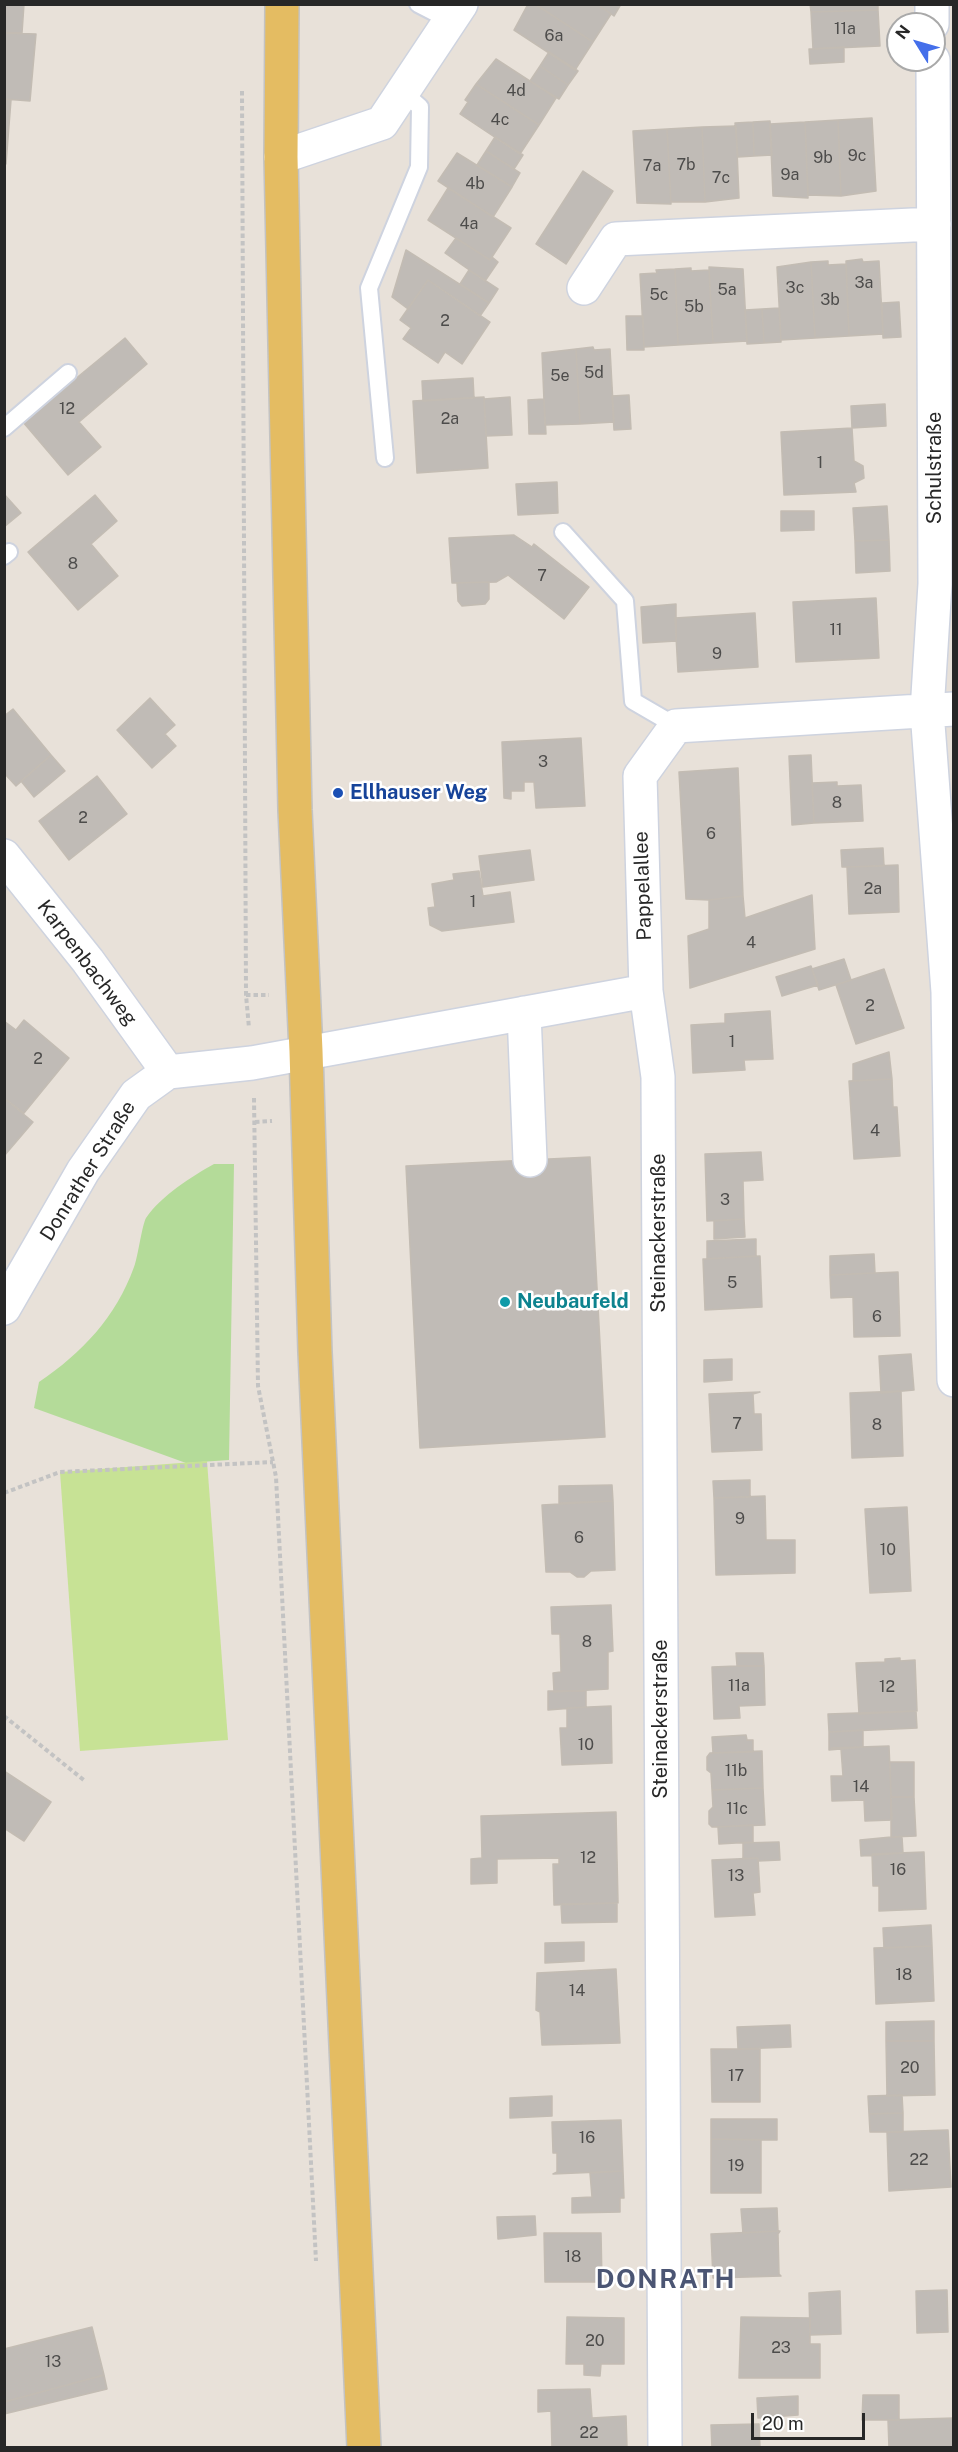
<!DOCTYPE html>
<html>
<head>
<meta charset="utf-8">
<style>
  body { margin:0 }
  #map { position:relative; width:958px; height:2452px; overflow:hidden; background:#e8e1d9; font-family:"Public Sans",sans-serif }
  canvas { display:block }
  .frame { position:absolute; inset:0; border:6px solid #272727; pointer-events:none }
  .north { position:absolute; left:886px; top:12px; width:60px; height:60px; box-sizing:border-box; background:#fff; border:2px solid #a9a9a9; border-radius:50%; rotate:307deg; font-size:16px; font-weight:700; line-height:24px; text-align:center; color:#272727 }
  .north::after { content:''; display:block; margin:auto; width:21px; height:27px; background:#446fea; clip-path:polygon(50% 0,100% 100%,50% 72%,0 100%) }
  .scale { position:absolute; left:751px; top:2413px; width:114px; height:27px; box-sizing:border-box; border:3px solid #272727; border-top:0; padding-left:8px; font-size:18px; line-height:21px; white-space:nowrap; color:#272727; -webkit-text-stroke:4px #fff; paint-order:stroke }
</style>
</head>
<body>
<div id="map">
<canvas width="958" height="2452"></canvas>
<div class="frame"></div>
<div class="north">N</div>
<div class="scale">20 m</div>
</div>
<script>
const g = document.querySelector('canvas').getContext('2d');
g.lineJoin = 'round';
function fill(path, color) { g.fillStyle = color; g.fill(path, 'evenodd'); }
function trace(path, color, width, dash) { g.strokeStyle = color; g.lineWidth = width; g.lineCap = dash ? 'butt' : 'round'; g.setLineDash(dash || []); g.stroke(path); }
function write(font, color, halo, rows, align = 'center') {
  g.font = font + ' "Public Sans",sans-serif'; g.lineWidth = 5; g.setLineDash([]); g.textBaseline = 'middle'; g.strokeStyle = halo; g.fillStyle = color; for (const [text, x, y, turn = 0] of rows) {
    g.save(); g.translate(x, y); g.rotate((+turn || 0) * Math.PI / 180); g.textAlign = isNaN(turn) ? turn : align; if (halo) g.strokeText(text, 0, 0); g.fillText(text, 0, 0); g.restore();
  }
}
const green = new Path2D(`
  M214 1164H234L229 1460 186 1463 34 1408 39 1382C82 1353 116 1317 134 1267 138 1256 142 1225 146 1218 162 1195 191 1177 214 1164Z`);
const pitch = new Path2D(`
  M207 1461 228 1740 80 1751 60 1472Z`);
const building = new Path2D(`
  M4 4H24L22 33H4Z
  M528 4H535L593 42 575 70 514 30Z
  M535 4H597L611 14 593 42Z
  M597 4H621L614 16Z
  M810 4H878V10L811 12Z
  M878 10 880 46 813 49 811 12Z
  M4 33 36 34 30 101 4 99Z
  M844 47V62L810 64 809 49Z
  M549 52 578 71 568 85 540 66Z
  M496 59 556 98 539 125 476 84Z
  M540 66 568 85 559 99 530 81Z
  M476 84 539 125 520 154 460 114 468 102 465 100Z
  M4 99 11 100 6 164H4Z
  M872 118 876 191 841 196 838 120Z
  M838 120 841 196 808 195 805 122Z
  M770 121 772 155 754 156 753 122Z
  M753 122 754 156 738 157 735 123Z
  M805 122 808 198 773 196 770 124Z
  M736 126 739 198 705 202 702 127Z
  M702 127 705 202H671L667 129Z
  M667 129 671 204 637 203 633 131Z
  M495 137 523 155 514 169 486 151Z
  M486 151 520 173 512 187 477 165Z
  M457 153 512 187 493 217 438 181Z
  M583 171 613 191 566 264 536 244Z
  M448 188 511 228 490 260 428 220Z
  M456 238 490 260 492 257 498 262 485 281 445 253Z
  M406 250 489 303 480 316 428 280 408 309 392 297Z
  M862 259 863 262 879 261 883 334 849 336 846 261Z
  M828 261V265L846 264 849 336 815 338 811 262Z
  M811 262 815 338 781 340 777 267Z
  M709 267 743 269 747 341 713 343Z
  M691 268V271L709 270 713 343 678 345 675 269Z
  M675 269 678 345 644 347 640 274 657 273 656 270Z
  M469 270 498 289 489 303 460 284Z
  M428 280 490 322 462 364 445 352 438 363 403 339 411 328 400 320Z
  M899 302 901 337 883 338 882 303Z
  M779 308 781 342 764 343 762 309Z
  M762 309 764 343 747 344 745 310Z
  M626 316H643L644 350H627Z
  M125 338 147 364 79 422 101 447 68 475 23 422Z
  M593 347 594 350 610 349 614 422 580 424 576 349Z
  M576 349 580 424 545 425 542 353Z
  M473 378 474 398 423 401 422 381Z
  M629 395 631 429 614 430 612 396Z
  M484 397 488 468 417 473 413 401Z
  M510 397 512 435 486 436 484 399Z
  M544 399 546 434H529L528 400Z
  M885 404 886 426 852 428 851 406Z
  M852 428 854 461 863 466 864 478 854 483 856 492 784 495 781 432Z
  M557 482 558 513 518 515 516 484Z
  M4 494 21 513 4 527Z
  M95 495 117 521 91 544 118 576 78 610 28 552Z
  M887 506 889 540 855 541 853 508Z
  M781 511H814V530L781 531Z
  M514 535 532 547 534 544 589 587 564 619 508 575 496 582 452 583 449 538Z
  M889 540 890 571 856 573 855 541Z
  M489 582V599L485 604 462 606 458 601 457 583Z
  M876 598 879 658 796 662 793 602Z
  M676 604V641L643 643 641 607Z
  M755 613 758 667 678 672 675 618Z
  M150 698 175 725 165 734 176 746 152 768 117 730Z
  M13 709 51 755 16 786 4 773V716Z
  M581 738 585 806 536 808 534 782H524V791H511V799L504 798 502 742Z
  M51 755 65 771 34 797 21 781Z
  M811 755 814 823 792 825 789 756Z
  M738 768 743 896 709 900 686 899 679 772Z
  M97 776 127 814 69 860 39 821Z
  M837 782V786L861 785 863 821 814 823 812 783Z
  M883 848 884 866 842 867 841 850Z
  M530 850 534 880 483 887 479 856Z
  M898 865 899 912 849 914 847 867Z
  M479 871 483 896 510 892 514 922 442 931 430 925 428 908 435 907 432 884 454 880 453 874Z
  M812 895 815 949 690 988 688 936 709 929V900L743 896 745 918Z
  M844 959 851 980 819 990 812 969Z
  M811 966 818 985 782 996 776 977Z
  M884 969 904 1028 856 1044 836 985Z
  M770 1011 773 1059 744 1060 745 1070 693 1073 691 1025 725 1023V1014Z
  M24 1020 69 1058 24 1113 4 1098V1021L16 1030Z
  M889 1052 892 1079 853 1081V1064Z
  M892 1079 893 1107H897L900 1156 854 1159 849 1081Z
  M4 1098 33 1122 4 1156Z
  M761 1152 763 1180 743 1181 744 1219 707 1221 705 1154Z
  M590 1157 605 1437 420 1448 406 1166Z
  M744 1219 745 1237 714 1239V1221Z
  M756 1239V1256L707 1259V1241Z
  M874 1254 875 1273 830 1275V1256Z
  M760 1256 762 1307 705 1310 703 1259Z
  M898 1272 900 1336 854 1337 853 1297 831 1298 830 1275Z
  M911 1354 914 1390 881 1393 879 1356Z
  M732 1359V1380L704 1382V1360Z
  M901 1391 903 1456 852 1458 850 1393Z
  M760 1392 753 1394 754 1414H761L762 1450 712 1452 709 1394Z
  M750 1480V1497L714 1498 713 1481Z
  M612 1485 613 1501 559 1503V1486Z
  M765 1496 766 1540H795V1573L716 1575 714 1498Z
  M613 1501 615 1570 591 1571 584 1577H577L570 1572H546L542 1505Z
  M907 1507 911 1591 870 1593 865 1509Z
  M611 1605 613 1651 608 1652V1689L554 1692 553 1673 561 1672 560 1634H552L551 1607Z
  M736 1653H763L764 1666H737Z
  M900 1658V1661L915 1660 917 1711 859 1714 856 1663 885 1662V1659Z
  M737 1666H764L765 1705 739 1706 740 1718 714 1719 712 1667Z
  M548 1691H586V1707L548 1710Z
  M611 1706 612 1763 562 1765 560 1728H567V1708Z
  M916 1711 917 1728 829 1732 828 1714Z
  M863 1730V1747L829 1750V1732Z
  M746 1735 747 1740H753V1752L713 1753 712 1737Z
  M889 1746 892 1820 865 1821 864 1800 832 1801 831 1776H843L841 1749 831 1748Z
  M762 1751 763 1788 712 1790 711 1773 707 1770V1757L710 1753Z
  M890 1762H914V1797H891Z
  M4 1771 51 1802 24 1841 4 1828Z
  M763 1788 765 1825 712 1827 709 1824V1811L713 1807 712 1790Z
  M891 1797H914L916 1836 891 1837Z
  M616 1812 618 1903 554 1905 553 1864H559V1858L497 1859V1883L471 1884V1859L482 1858 481 1816Z
  M753 1825V1842L719 1844 718 1827Z
  M891 1837H902L903 1853 861 1856 860 1840Z
  M779 1842 780 1860 758 1861V1858L743 1859V1843Z
  M924 1852 926 1909 879 1911V1886H873L872 1854Z
  M758 1858 760 1892 753 1893 755 1915 715 1917 712 1860Z
  M617 1903V1922L562 1923 561 1904Z
  M931 1925 932 1946 884 1948 883 1928Z
  M584 1942V1961L545 1963V1943Z
  M932 1946 934 2001 876 2004 874 1948Z
  M616 1969 620 2043 542 2045 540 2012 536 2010 537 1973Z
  M934 2021V2041H886V2022Z
  M790 2025 791 2047 738 2049 737 2027Z
  M886 2041H934L935 2095 887 2096Z
  M711 2049H760V2102H712Z
  M902 2095 903 2113 869 2114 868 2096Z
  M552 2096V2116L510 2118V2098Z
  M903 2113V2132H870L869 2114Z
  M711 2119H777V2140L711 2139Z
  M621 2120 623 2171 553 2174 557 2172V2153H553L552 2122Z
  M948 2130 951 2187 889 2191 887 2132Z
  M711 2139 761 2140V2193H711Z
  M623 2171 624 2198H620V2212L572 2213V2198L592 2197 590 2173Z
  M777 2208 778 2231 743 2233 741 2209Z
  M535 2216 536 2235 498 2239 497 2217Z
  M780 2231 778 2234 779 2274 781 2276 713 2278 711 2234Z
  M544 2233H601L602 2282H545Z
  M947 2290 948 2332 917 2333 916 2291Z
  M840 2291 841 2334 810 2335 809 2293Z
  M567 2317 624 2318V2364H601L600 2376 584 2375V2364H566Z
  M741 2317 810 2318V2344H820V2378H739Z
  M92 2327 104 2375 4 2402V2349Z
  M104 2375 107 2389 4 2414V2402Z
  M590 2389 592 2418 626 2416 627 2448H552L551 2411 538 2412V2390Z
  M863 2395H899V2420H862Z
  M798 2396V2415L758 2418 757 2398Z
  M954 2418V2448H889L888 2420Z
  M759 2424 760 2448H712L711 2425Z`);
const path = new Path2D(`
  M242 91 246 995 249 1028
  M246 995H269
  M254 1098 258 1386 276 1477 316 2261
  M255 1122 272 1121
  M4 1493 60 1472 273 1462
  M4 1716 85 1781`);
const lane = new Path2D(`
  M418 4 451 21
  M4 428 68 373
  M385 458 369 288 419 167 420 107 403 92
  M563 532 625 601 633 701 676 726
  M4 556 9 552`);
const street = new Path2D(`
  M932 4V24
  M933 60 935 584 927 711 948 992 954 1380
  M281 157 382 123 461 4
  M584 288 616 239 934 224
  M4 856 88 961 168 1072
  M646 991 658 1077 665 2448
  M524 1013 530 1160
  M4 1308 83 1171 136 1095 168 1072 252 1063 646 991 640 776 676 726 954 709`);
const primary = new Path2D(`
  M282 4 281 157 295 810 306 1051 315 1352 364 2448`);
const markers = [
  [338,793,6,"#1a4fb4"],
  [505,1302,6,"#0f9aa8"]
];
const numberNames = [
  ["11a",845,29],
  ["6a",554,36],
  ["4d",516,91],
  ["4c",500,120],
  ["9c",857,156],
  ["9b",823,158],
  ["7b",686,165],
  ["7a",652,166],
  ["9a",790,175],
  ["7c",721,178],
  ["4b",475,184],
  ["4a",469,224],
  ["3a",864,283],
  ["3c",795,288],
  ["5a",727,290],
  ["5c",659,295],
  ["3b",830,300],
  ["5b",694,307],
  ["2",445,321],
  ["5d",594,373],
  ["5e",560,376],
  ["12",67,409],
  ["2a",450,419],
  ["1",820,463],
  ["8",73,564],
  ["7",542,576],
  ["11",836,630],
  ["9",717,654],
  ["3",543,762],
  ["8",837,803],
  ["2",83,818],
  ["6",711,834],
  ["2a",873,889],
  ["1",473,902],
  ["4",751,943],
  ["2",870,1006],
  ["1",732,1042],
  ["2",38,1059],
  ["4",875,1131],
  ["3",725,1200],
  ["5",732,1283],
  ["6",877,1317],
  ["7",737,1424],
  ["8",877,1425],
  ["9",740,1519],
  ["6",579,1538],
  ["10",888,1550],
  ["8",587,1642],
  ["11a",739,1686],
  ["12",887,1687],
  ["10",586,1745],
  ["11b",736,1771],
  ["14",861,1787],
  ["11c",737,1809],
  ["12",588,1858],
  ["16",898,1870],
  ["13",736,1876],
  ["18",904,1975],
  ["14",577,1991],
  ["20",910,2068],
  ["17",736,2076],
  ["16",587,2138],
  ["22",919,2160],
  ["19",736,2166],
  ["18",573,2257],
  ["20",595,2341],
  ["23",781,2348],
  ["13",53,2362],
  ["22",589,2433]
];
const streetNames = [
  ["Schulstraße",935,468,-90],
  ["Pappelallee",643,886,-92],
  ["Karpenbachweg",87,963,53],
  ["Donrather Straße",88,1171,-58],
  ["Steinackerstraße",659,1233,-90],
  ["Steinackerstraße",661,1719,-90]
];
const transitNames = [
  ["Ellhauser Weg",350,793]
];
const cultureNames = [
  ["Neubaufeld",517,1302]
];
const districtNames = [
  ["DONRATH",666,2280]
];
fill(green, '#b4db99');
fill(pitch, '#c7e295');
fill(building, '#c0bbb6');
trace(building, '#c3bcb3', 1.5);
trace(lane, '#ced3df', 20);
trace(street, '#ced3df', 36);
trace(primary, '#c3c3c3', 36);
trace(path, '#c3c3c3', 4, [4.5, 3]);
trace(lane, '#fff', 16);
trace(street, '#fff', 33);
trace(primary, '#e4bc62', 33);
for (const [x, y, r, color] of markers) { const dot = new Path2D(); dot.arc(x, y, r, 0, 2 * Math.PI); g.fillStyle = color; g.fill(dot); trace(dot, '#fff', 2); }
write('16px', '#4d4c4b', null, numberNames);
write('20px', '#272727', '#fff', streetNames);
write('bold 20px', '#164399', '#fff', transitNames, 'left');
write('bold 20px', '#0d838f', '#fff', cultureNames, 'left');
g.letterSpacing = '1.5px';
write('bold 26px', '#4b5573', '#fff', districtNames);
g.letterSpacing = '0px';
</script>
</body>
</html>
